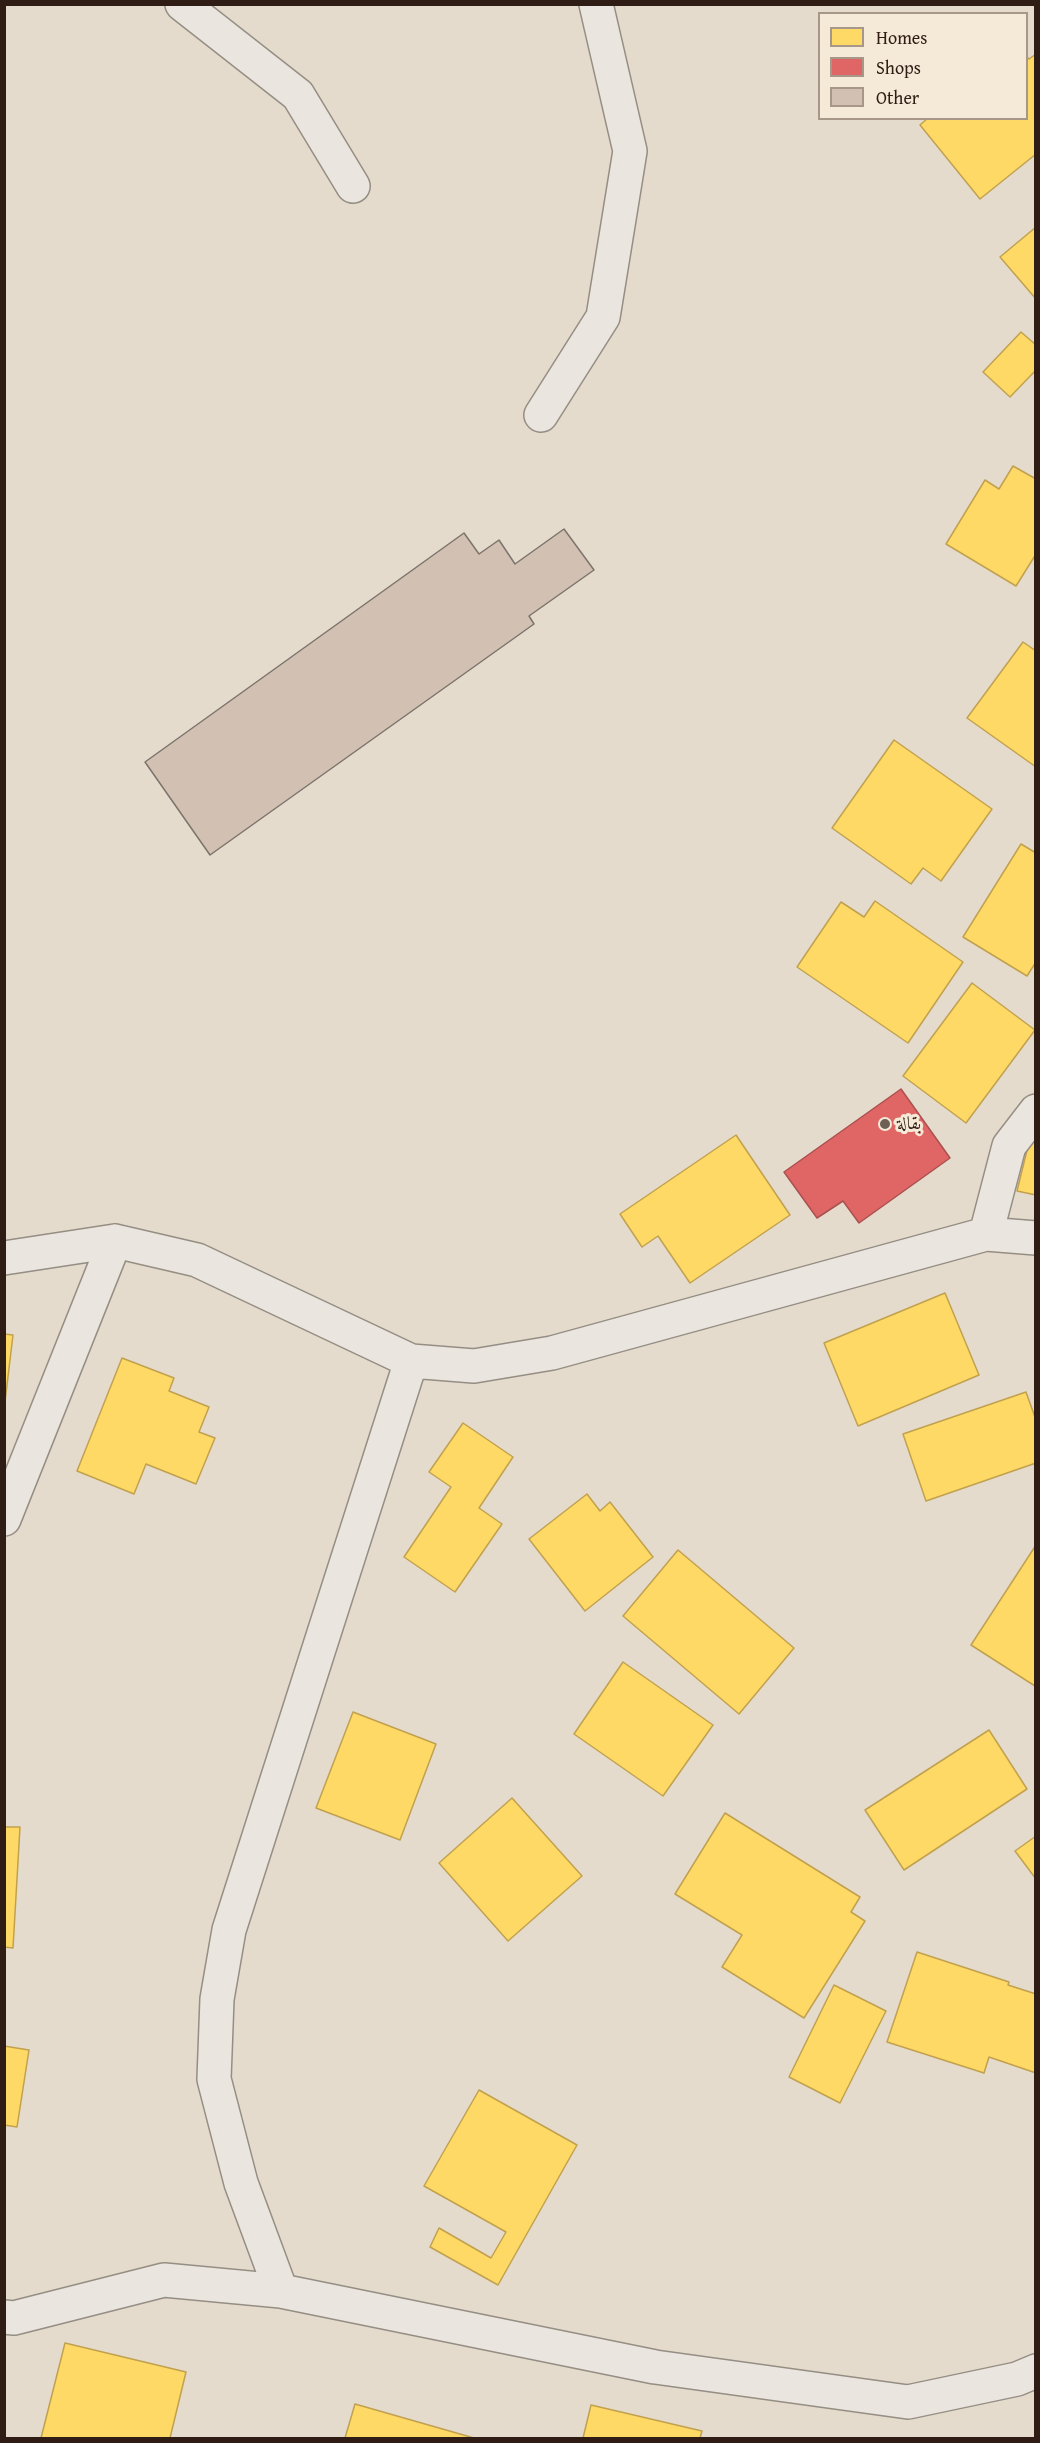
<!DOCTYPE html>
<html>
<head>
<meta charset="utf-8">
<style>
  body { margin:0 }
  #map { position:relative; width:1040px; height:2443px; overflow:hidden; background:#e4dbcc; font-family:"Gentium Book Plus",serif }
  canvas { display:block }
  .frame { position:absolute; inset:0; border:6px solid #2f1d15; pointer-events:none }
  .legend { position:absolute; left:818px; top:12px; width:210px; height:108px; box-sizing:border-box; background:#f5e9d7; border:2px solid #a69789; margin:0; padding:8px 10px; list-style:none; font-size:18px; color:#2f1d15 }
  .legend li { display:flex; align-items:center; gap:12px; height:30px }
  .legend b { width:30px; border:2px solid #a69789 }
</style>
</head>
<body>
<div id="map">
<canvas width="1040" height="2443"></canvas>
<div class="frame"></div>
<ul class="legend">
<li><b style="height:16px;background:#ffd966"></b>Homes</li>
<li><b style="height:16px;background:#e06666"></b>Shops</li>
<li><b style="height:16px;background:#d2c0b3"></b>Other</li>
</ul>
</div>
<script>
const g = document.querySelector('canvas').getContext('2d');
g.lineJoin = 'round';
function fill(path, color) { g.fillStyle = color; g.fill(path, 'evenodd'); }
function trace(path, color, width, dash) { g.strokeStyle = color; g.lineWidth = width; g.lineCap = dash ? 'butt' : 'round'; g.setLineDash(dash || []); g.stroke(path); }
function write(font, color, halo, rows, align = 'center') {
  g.font = font + ' "Gentium Book Plus",Amiri,serif'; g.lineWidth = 6; g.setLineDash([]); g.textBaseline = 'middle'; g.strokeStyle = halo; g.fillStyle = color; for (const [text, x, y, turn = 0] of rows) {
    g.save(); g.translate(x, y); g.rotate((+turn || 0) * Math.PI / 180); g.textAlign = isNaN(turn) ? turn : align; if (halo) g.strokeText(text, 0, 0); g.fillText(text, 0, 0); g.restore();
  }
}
const homes = new Path2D(`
  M1036 54V154L980 199 920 125 928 118H1026V56L1029 59Z
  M1036 227V299L1000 257Z
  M1021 332 1036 345V370L1010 397 983 372Z
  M1013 466 1036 479V554L1016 586 946 544 985 480 999 489Z
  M1023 642 1036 651V767L967 718Z
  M894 740 992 809 941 881 923 868 911 884 832 828Z
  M1021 844 1036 853V962L1027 976 963 937Z
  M875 901 963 962 908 1043 797 967 841 902 864 917Z
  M972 983 1035 1030 966 1123 903 1076Z
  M1032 1130 1036 1131V1195L1017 1191Z
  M736 1135 790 1215 690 1283 658 1236 642 1247 620 1214Z
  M945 1293 979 1375 858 1426 824 1343Z
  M4 1334 13 1335 4 1410Z
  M122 1358 174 1378 169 1391 209 1407 199 1432 215 1438 196 1484 146 1464 134 1494 77 1471Z
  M1026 1392 1036 1420V1463L926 1501 903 1434Z
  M463 1423 513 1457 479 1508 502 1524 455 1592 404 1557 451 1487 429 1472Z
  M587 1494 600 1511 610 1502 653 1557 585 1611 529 1539Z
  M1036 1545V1685L1035 1686 971 1645Z
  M678 1550 794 1648 739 1714 623 1616Z
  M623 1662 713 1725 663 1796 574 1734Z
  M353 1712 436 1744 400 1840 316 1808Z
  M989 1730 1027 1789 904 1870 865 1810Z
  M512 1798 582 1876 508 1941 439 1863Z
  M725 1813 860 1897 851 1912 865 1921 804 2018 722 1967 742 1935 675 1894Z
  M4 1827H20L13 1948 4 1947Z
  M1036 1836V1879L1015 1851Z
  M917 1952 1009 1982 1008 1985 1036 1994V2073L989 2057 984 2073 887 2042Z
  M834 1985 886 2011 840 2103 789 2077Z
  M4 2046 29 2050 17 2127 4 2125Z
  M479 2090 577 2145 498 2285 430 2247 439 2228 491 2258 506 2232 424 2186Z
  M65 2343 186 2372 170 2438H41Z
  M355 2404 474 2438H345Z
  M591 2405 702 2431 700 2438H583Z`);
const shops = new Path2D(`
  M901 1089 950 1158 859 1223 843 1201 817 1218 784 1172Z`);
const building = new Path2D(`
  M564 529 594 570 529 616 534 624 210 855 145 762 464 533 479 554 499 540 515 564Z`);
const street = new Path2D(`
  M182 4 298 95 353 186
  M541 415 603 317 630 151 596 4
  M986 1234 1009 1146 1036 1111
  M4 1258 115 1241 197 1260 411 1361 474 1366 552 1353 986 1234 1036 1238
  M4 1519 115 1241
  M281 2291 241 2183 214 2079 217 1999 229 1930 411 1361
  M4 2317 14 2318 164 2280 281 2291 655 2367 908 2402 1017 2379 1036 2371`);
const markers = [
  [885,1124,6,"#6e6055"]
];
const poiNames = [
  ["بقالة",897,1124]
];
fill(homes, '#ffd966');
trace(homes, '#c1a14e', 1.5);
fill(shops, '#e06666');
trace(shops, '#ab504e', 1.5);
fill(building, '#d2c0b3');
trace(building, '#7c746c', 1.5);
trace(street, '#958e84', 36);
trace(street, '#eae5de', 33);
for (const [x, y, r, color] of markers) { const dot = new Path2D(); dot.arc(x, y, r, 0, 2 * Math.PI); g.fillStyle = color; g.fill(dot); trace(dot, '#f5e9d7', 2); }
write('18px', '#2f1d15', '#f5e9d7', poiNames, 'left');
</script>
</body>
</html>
